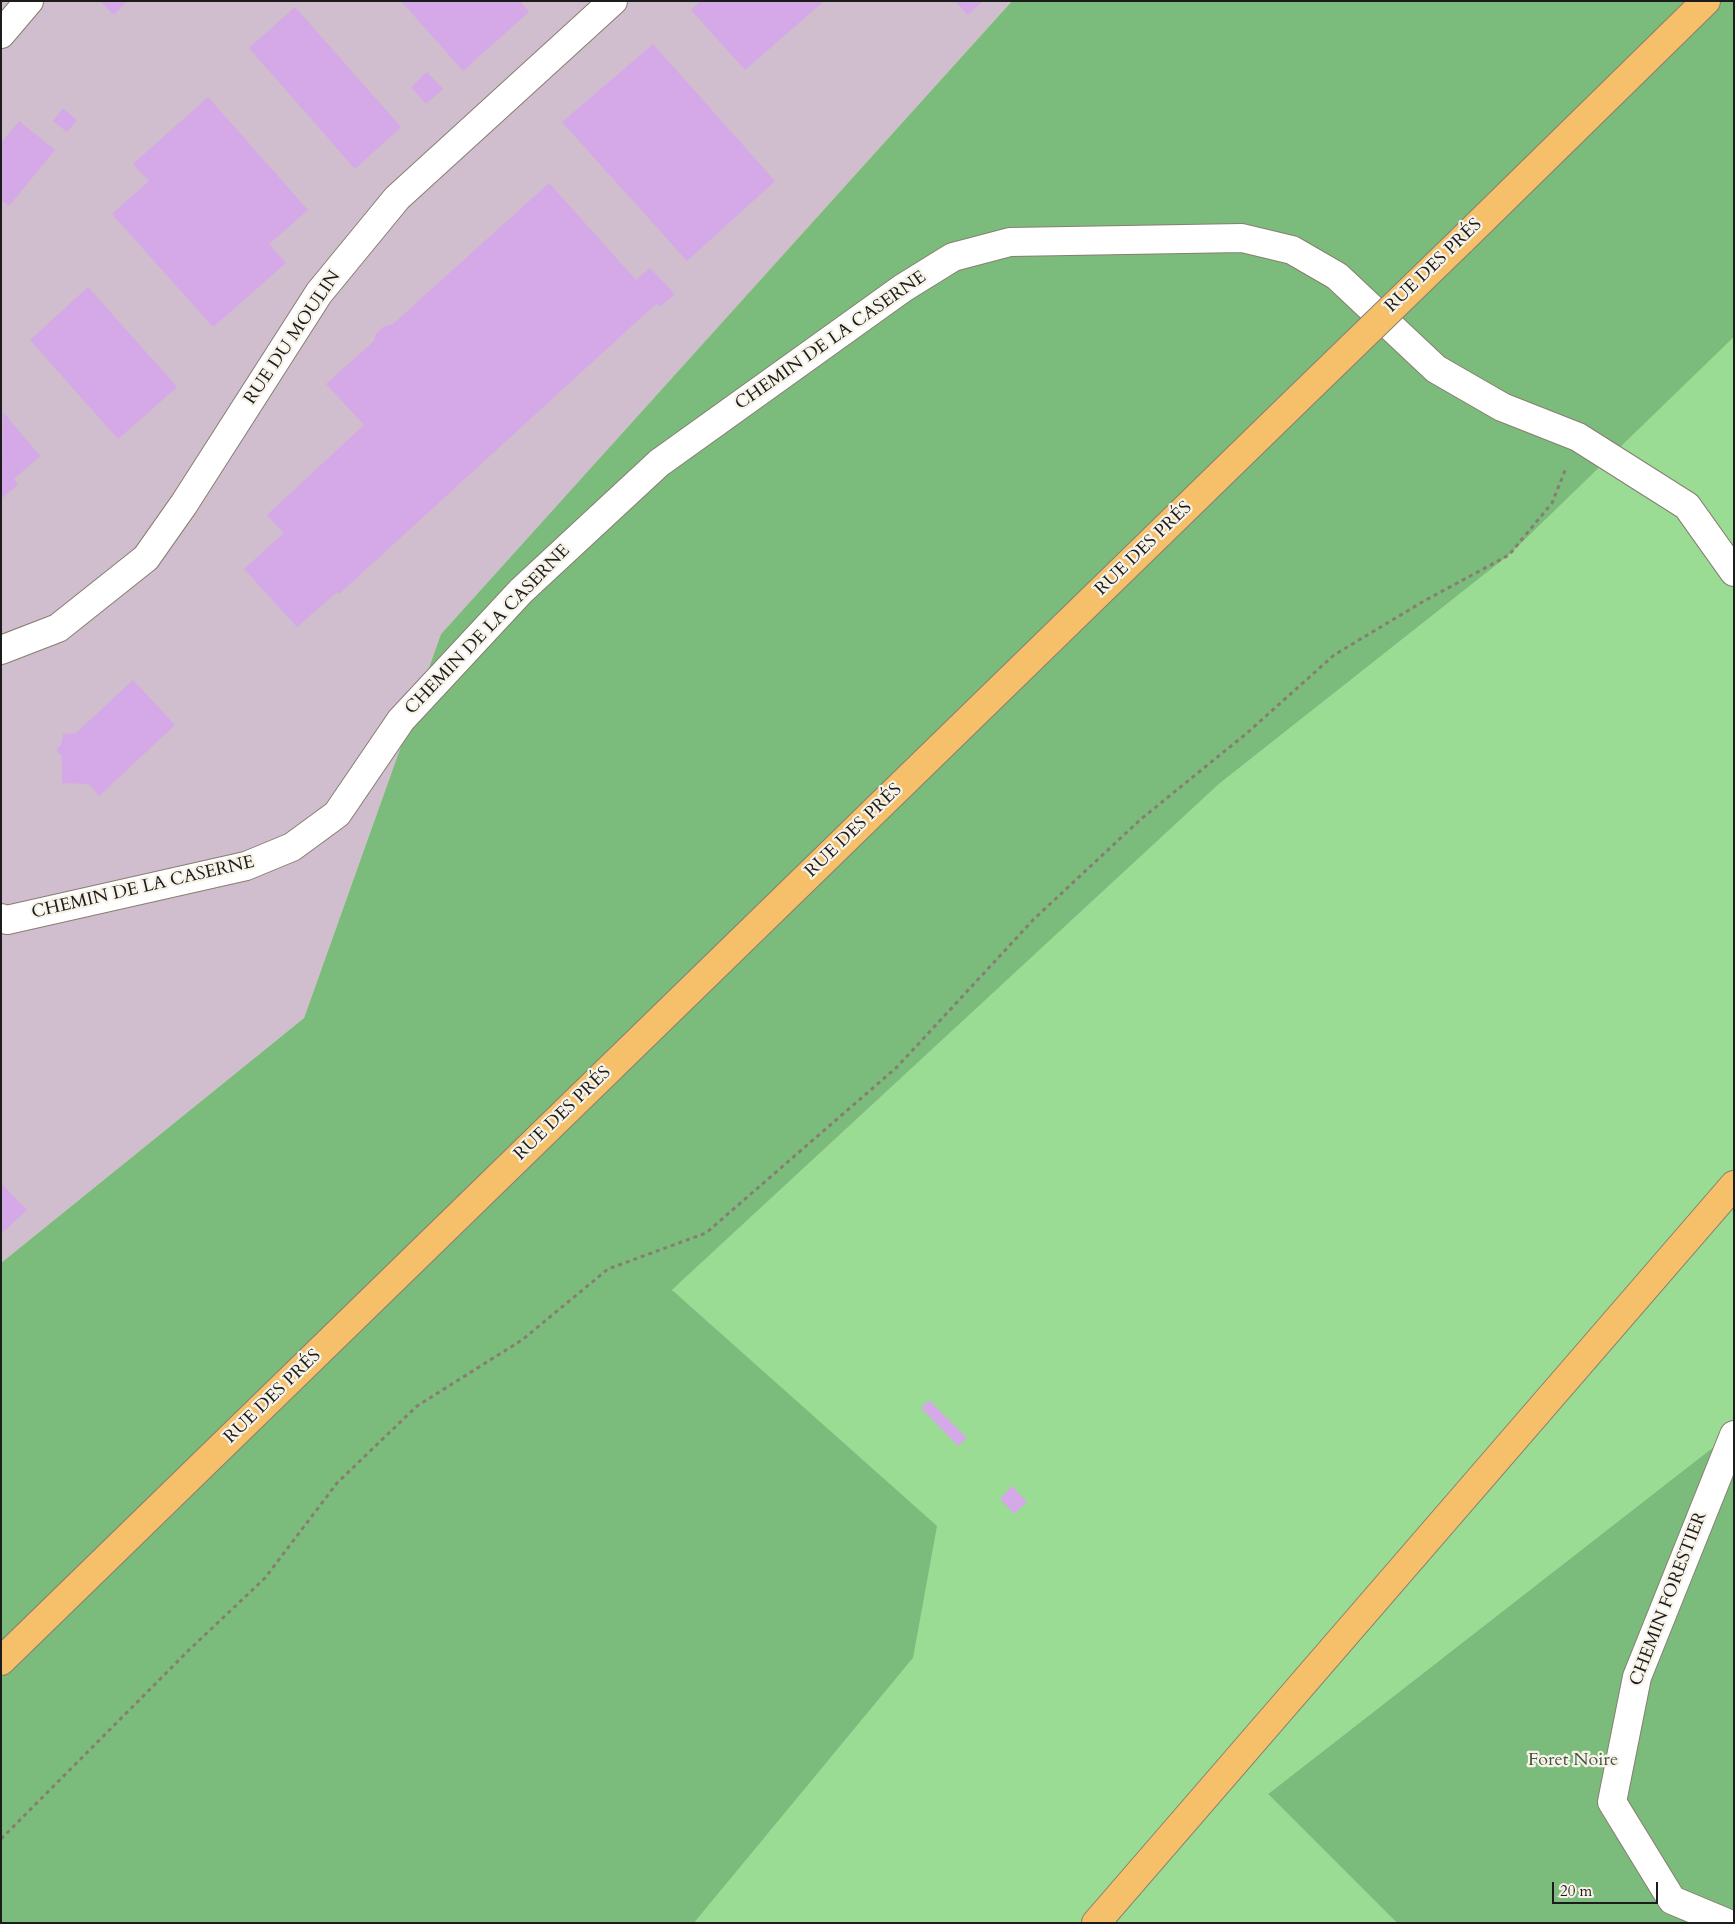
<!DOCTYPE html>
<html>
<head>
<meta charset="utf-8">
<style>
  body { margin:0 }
  #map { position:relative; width:1735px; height:1924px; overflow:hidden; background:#f2e1c5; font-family:Cardo,serif }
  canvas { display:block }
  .frame { position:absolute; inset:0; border:2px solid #1c1c1c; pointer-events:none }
  .scale { position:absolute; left:1552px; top:1882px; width:106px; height:22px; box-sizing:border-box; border:2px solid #1c1c1c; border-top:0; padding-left:6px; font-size:15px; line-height:18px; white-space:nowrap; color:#1c1c1c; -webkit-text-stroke:4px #f7f3e8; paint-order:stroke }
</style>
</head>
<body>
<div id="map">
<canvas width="1735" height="1924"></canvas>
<div class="frame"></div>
<div class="scale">20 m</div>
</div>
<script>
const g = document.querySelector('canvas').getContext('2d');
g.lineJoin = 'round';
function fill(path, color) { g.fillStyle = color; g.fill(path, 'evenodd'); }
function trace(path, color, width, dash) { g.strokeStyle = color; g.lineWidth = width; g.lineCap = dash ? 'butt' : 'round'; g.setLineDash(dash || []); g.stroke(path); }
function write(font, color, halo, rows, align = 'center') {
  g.font = font + ' Cardo,serif'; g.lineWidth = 4.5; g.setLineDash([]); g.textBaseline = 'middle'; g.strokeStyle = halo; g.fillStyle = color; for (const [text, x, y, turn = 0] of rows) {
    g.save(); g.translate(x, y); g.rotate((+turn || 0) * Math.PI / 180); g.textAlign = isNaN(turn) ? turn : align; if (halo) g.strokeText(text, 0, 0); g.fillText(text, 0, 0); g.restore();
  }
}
const industrial = new Path2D(`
  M1 1H1012L441 634 304 1018 1 1263Z`);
const green = new Path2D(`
  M1734 337V1431L1268 1794 1397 1923H694L913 1658 672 1290 1219 784 1509 555Z`);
const forest = new Path2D(`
  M1012 1H1734V337L1509 555 1219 784 672 1290 937 1526 913 1658 694 1923H1V1263L304 1018 441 634Z
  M1734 1431V1923H1397L1268 1794Z`);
const building = new Path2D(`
  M100 1H127L114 15Z
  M401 1H520L529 12 463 71Z
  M701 1H824L745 70 691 10Z
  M955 1H983L968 15Z
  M295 7 401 127 355 169 249 48Z
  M653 44 775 181 687 261 562 122Z
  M427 72 443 89 426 104 411 87Z
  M208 97 308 210 269 244 286 263 213 327 112 214 149 181 133 164Z
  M63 108 77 120 67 132 53 121Z
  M19 121 55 150 9 206 1 200V143Z
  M549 183 636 280 650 268 675 294 660 307 657 303 339 594 337 592 297 627 244 569 284 533 267 515 364 425 326 384 374 341 376 334 383 327 393 324Z
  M88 287 177 387 118 439 30 340Z
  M3 412 40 456 14 479 18 485 1 499Z
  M133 680 175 725 99 796 89 784 62 783V756L56 750 61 745 63 734 76 733Z
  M1 1183 27 1210 1 1234Z
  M929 1400 967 1438 958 1446 921 1408Z
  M1012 1486 1027 1502 1014 1514 1000 1499Z`);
const path = new Path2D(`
  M1 1839 190 1649 265 1578 337 1483 417 1406 522 1340 608 1269 706 1233 897 1067 1034 919 1141 819 1247 733 1334 655 1424 601 1509 555 1552 503 1566 468`);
const street = new Path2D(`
  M1 34 29 1
  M1 650 58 628 146 558 184 504 319 293 397 198 613 1
  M1 918 7 920 246 866 292 847 337 814 401 720 521 591 659 463 903 288 953 257 1010 242 1242 238 1292 250 1337 276 1436 369 1502 407 1578 437 1687 506 1734 572
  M1727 1923 1672 1900 1612 1802 1637 1677 1734 1435`);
const primary = new Path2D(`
  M1461 241 1706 1
  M1 1661 1297 400
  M1096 1923 1734 1185`);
const primaryBridge = new Path2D(`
  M1297 400 1461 241`);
const streetNames = [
  ["RUE DES PRÉS",1434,266,-44],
  ["RUE DU MOULIN",293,338,-56],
  ["CHEMIN DE LA CASERNE",831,341,-35],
  ["RUE DES PRÉS",1144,549,-44],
  ["CHEMIN DE LA CASERNE",488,630,-46],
  ["RUE DES PRÉS",854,831,-44],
  ["CHEMIN DE LA CASERNE",143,888,-13],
  ["RUE DES PRÉS",563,1114,-44],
  ["RUE DES PRÉS",273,1397,-44],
  ["CHEMIN FORESTIER",1669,1599,-69]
];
const parkNames = [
  ["Foret Noire",1573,1761]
];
fill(industrial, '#d0bdcd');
fill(green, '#9adc93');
fill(forest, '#7bbc7d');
fill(building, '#d5a9e8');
trace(street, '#877e70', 30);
trace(primary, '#877e70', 30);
trace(path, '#877e70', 3, [4, 4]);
trace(street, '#fff', 28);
trace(primary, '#f6c06b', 28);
trace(primaryBridge, '#877e70', 30, []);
trace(primaryBridge, '#f6c06b', 28);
write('18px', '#1c1c1c', '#f7f3e8', streetNames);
write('18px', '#425640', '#f7f3e8', parkNames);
</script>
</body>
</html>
